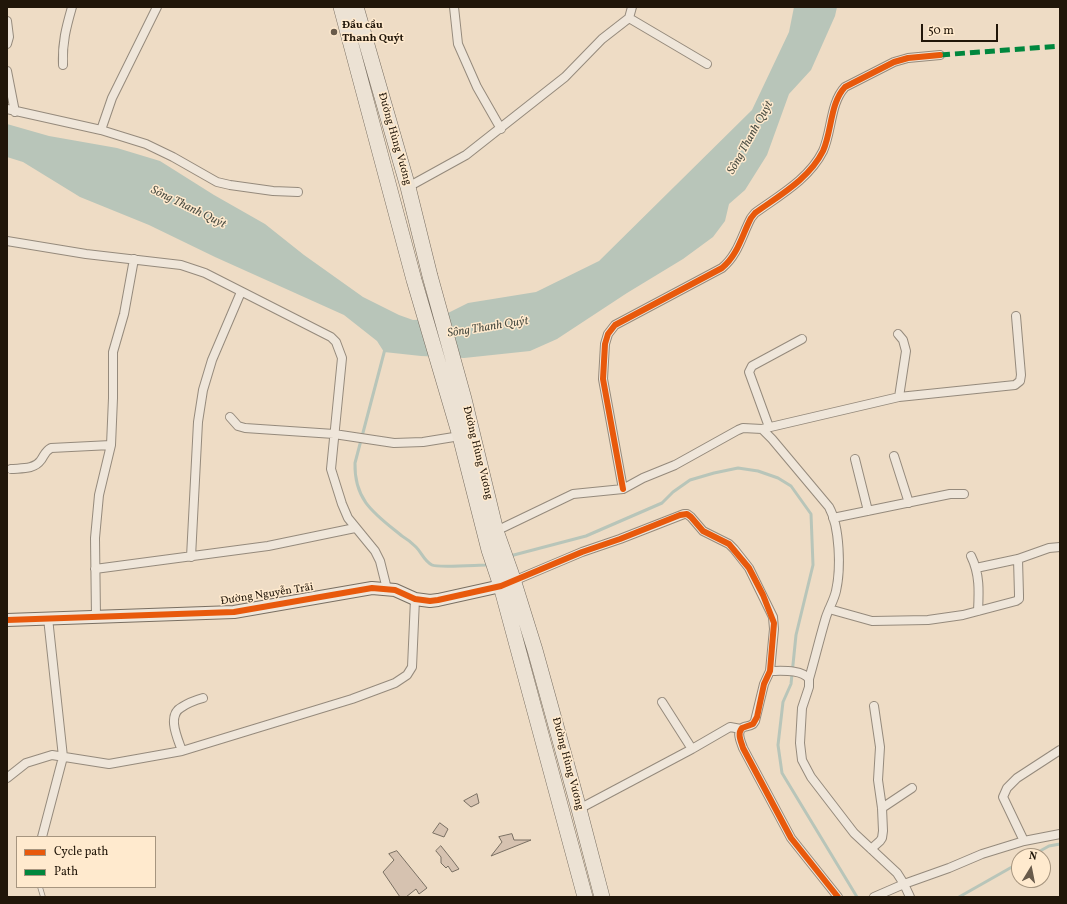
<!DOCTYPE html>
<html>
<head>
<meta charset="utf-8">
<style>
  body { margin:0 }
  #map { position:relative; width:1067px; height:904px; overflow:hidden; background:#eedcc5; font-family:Vollkorn,serif }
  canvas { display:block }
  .frame { position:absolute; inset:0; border:8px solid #211609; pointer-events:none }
  .legend { position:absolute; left:16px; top:836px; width:140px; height:52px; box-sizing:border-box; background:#ffeace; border:1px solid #a6957f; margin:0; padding:5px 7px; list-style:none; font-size:12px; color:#211609 }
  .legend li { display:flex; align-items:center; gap:8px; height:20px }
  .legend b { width:20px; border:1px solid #a6957f }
  .north { position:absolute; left:1011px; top:848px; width:40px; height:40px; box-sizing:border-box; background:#ffeace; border:1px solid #a6957f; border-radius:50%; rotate:10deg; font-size:11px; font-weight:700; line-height:16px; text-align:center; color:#211609 }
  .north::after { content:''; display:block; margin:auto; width:14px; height:18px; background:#695b4b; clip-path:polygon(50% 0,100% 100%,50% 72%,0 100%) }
  .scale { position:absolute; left:921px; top:24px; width:77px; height:18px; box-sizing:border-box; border:2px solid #211609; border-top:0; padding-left:5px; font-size:12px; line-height:14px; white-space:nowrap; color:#211609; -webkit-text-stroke:3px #ffeace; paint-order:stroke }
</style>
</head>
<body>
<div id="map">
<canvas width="1067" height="904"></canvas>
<div class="frame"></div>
<ul class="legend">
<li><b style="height:5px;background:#e8590c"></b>Cycle path</li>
<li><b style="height:5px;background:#00873e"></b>Path</li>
</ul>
<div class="north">N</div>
<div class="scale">50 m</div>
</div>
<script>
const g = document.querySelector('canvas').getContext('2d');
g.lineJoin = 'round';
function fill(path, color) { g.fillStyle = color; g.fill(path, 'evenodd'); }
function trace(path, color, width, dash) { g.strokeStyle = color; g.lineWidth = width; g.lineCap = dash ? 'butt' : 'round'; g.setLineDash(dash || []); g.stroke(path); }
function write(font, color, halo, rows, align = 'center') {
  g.font = font + ' Vollkorn,serif'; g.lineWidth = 3; g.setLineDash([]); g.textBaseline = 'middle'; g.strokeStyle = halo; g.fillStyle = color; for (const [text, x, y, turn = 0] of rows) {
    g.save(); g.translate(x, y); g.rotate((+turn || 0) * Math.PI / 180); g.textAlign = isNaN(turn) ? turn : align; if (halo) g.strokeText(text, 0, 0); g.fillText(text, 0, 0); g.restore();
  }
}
const water = new Path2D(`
  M794 7H837L835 16 811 70 789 94 767 155 745 190 729 204 725 221 713 237 683 259 627 293 557 339 530 351 464 358 421 356 384 352 377 341 344 315 215 257 149 225 80 197 23 162 7 157V124L49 136 117 148 160 161 214 195 265 224 304 255 363 297 399 315 413 320 436 319 468 303 536 292 599 261 752 110 789 32Z`);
const stream = new Path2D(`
  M385 349 355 463C354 501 375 514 402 536 407 539 412 543 416 547 422 553 424 561 432 565 437 568 478 565 487 565L490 564
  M510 556 586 536 662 503 673 492 690 480 714 473 738 468 758 471 778 478 791 486 811 514 813 565 796 635 791 684 783 702 778 745 782 773 857 897
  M1031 856 1049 846 1060 844
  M959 897 1019 863`);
const building = new Path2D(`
  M477 794 479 803 471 807 464 801Z
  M440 823 448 829 444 837 433 833Z
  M512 834 514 840H531L491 856 502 842 499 837Z
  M441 846 453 861 459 869 452 872 448 866 446 868 441 863V857L436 851Z
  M397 851 427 888 419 894 416 889 406 897H400L383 872 394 860 389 854Z`);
const lane = new Path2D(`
  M40 887 43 897`);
const street = new Path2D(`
  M454 7 458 44 477 87 501 129
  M629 18 707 64
  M7 21 9 37 7 44
  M63 65C62 43 66 28 72 7
  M7 71 15 112
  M7 109 101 130 146 144 173 157 217 182 230 185 273 191 298 192
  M101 130 112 98 157 7
  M408 187 466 155 565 77 602 39 629 18 632 7
  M7 241 86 254 181 265 205 273 331 337 336 342 342 358 331 469 342 504 348 518 375 551 380 561 387 589
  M898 334 903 340 906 351 899 397
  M230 417 238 426 245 428 334 434 394 443 423 442 460 436
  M769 427 749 372 752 366 802 339
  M762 429 899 397 1015 385 1020 381 1021 375 1016 316
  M894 456 909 503
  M855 459 868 511
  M11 469C21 468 34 470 41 460 44 456 45 451 51 448L111 445
  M623 489 603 379 605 344 608 334 615 325 722 268C738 255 742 235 751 218L755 213C780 195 809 179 823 151 832 131 830 103 845 87L894 62 908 58 940 55
  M833 518 950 494H964
  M496 531 573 494 623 489 643 478 675 465 738 430 743 428 762 429 772 439 829 507C840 527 841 569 836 591 834 600 829 608 826 617 820 637 815 658 809 679
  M971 556C980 574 979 592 978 611
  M191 557 198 422 203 390 212 360 241 292
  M976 568 1018 559 1049 548 1060 547
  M95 569 268 546 355 528
  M511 582 582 552 620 539 684 514H687L691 517 703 531 729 544 734 549 749 568 773 617 774 629 770 671 764 684 755 721 753 724C750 726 748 726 744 727 735 730 741 742 743 748L791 838 838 897
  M829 609 872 621 928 620 963 615 1016 601 1019 599V595L1018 559
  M96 617 95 538 99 495 111 445 113 398V352L124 314 134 259
  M770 671C781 671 802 669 809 679V687L802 708 800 743 802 760 811 777 854 833 897 873 904 884 910 897
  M662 702 692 749
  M182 751C178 739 166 715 182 707 188 703 196 700 203 698
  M7 778 26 763 52 755 109 764 182 751 352 699 395 683 407 675 412 667 415 599
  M882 808 912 788
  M579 809 692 749 730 727 741 729
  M42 837 63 757 48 618
  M1024 841 1003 797 1007 788 1017 778 1060 750
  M871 849 880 841 882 838 883 831 882 808 878 780 880 747 874 706
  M874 897 904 884 949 868 982 854 1024 841 1060 834`);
const secondary = new Path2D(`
  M7 620 234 612 372 588 395 590 415 599 430 601 438 600 501 586`);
const highway = new Path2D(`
  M341 7 414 280 460 436 489 550 501 586 585 897
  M356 7 408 187 430 276 464 399 496 531 511 573 535 650 579 809 602 897`);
const quiet = new Path2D(`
  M940 55 1060 46`);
const cycleway = new Path2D(`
  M623 489 603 379 605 344 608 334 615 325 722 268C738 255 742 235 751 218L755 213C780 195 809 179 823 151 832 131 830 103 845 87L894 62 908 58 940 55
  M7 620 234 612 372 588 395 590 415 599 430 601 438 600 501 586 582 552 620 539 680 515 687 514 691 517 703 531 729 544 749 568 763 595 774 623 770 671 764 684 757 717 753 724 742 728C737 734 741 741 743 748L791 838 838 897`);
const markers = [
  [334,32,4,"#695b4b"]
];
const poiNames = [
  ["Đầu cầu",342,26],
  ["Thanh Quýt",342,39]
];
const streetNames = [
  ["Đường Hùng Vương",394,139,74],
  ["Đường Hùng Vương",477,453,76],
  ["Đường Nguyễn Trãi",267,595,-9],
  ["Đường Hùng Vương",567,764,75]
];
const waterNames = [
  ["Sông Thanh Quýt",751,138,-61],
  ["Sông Thanh Quýt",188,208,26],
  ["Sông Thanh Quýt",488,328,-9]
];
fill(water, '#b8c5b9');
trace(stream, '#b8c5b9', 3);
fill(building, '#d6c2b0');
trace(building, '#796f62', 1);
trace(lane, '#958a7c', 5.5);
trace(street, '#958a7c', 10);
trace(secondary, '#796f62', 14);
trace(highway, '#796f62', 16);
trace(lane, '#efe6da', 4);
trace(street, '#efe6da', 8);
trace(secondary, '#efe6da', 12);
trace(highway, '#ece2d4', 15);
trace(quiet, '#00873e', 5, [10, 5]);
trace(cycleway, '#e8590c', 6);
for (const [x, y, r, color] of markers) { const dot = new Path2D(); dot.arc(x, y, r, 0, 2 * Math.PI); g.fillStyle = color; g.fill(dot); trace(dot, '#ffeace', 1.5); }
write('bold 11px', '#211609', '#ffeace', poiNames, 'left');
write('11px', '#211609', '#ffeace', streetNames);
write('italic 12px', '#4e5045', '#ffeace', waterNames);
</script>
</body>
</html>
